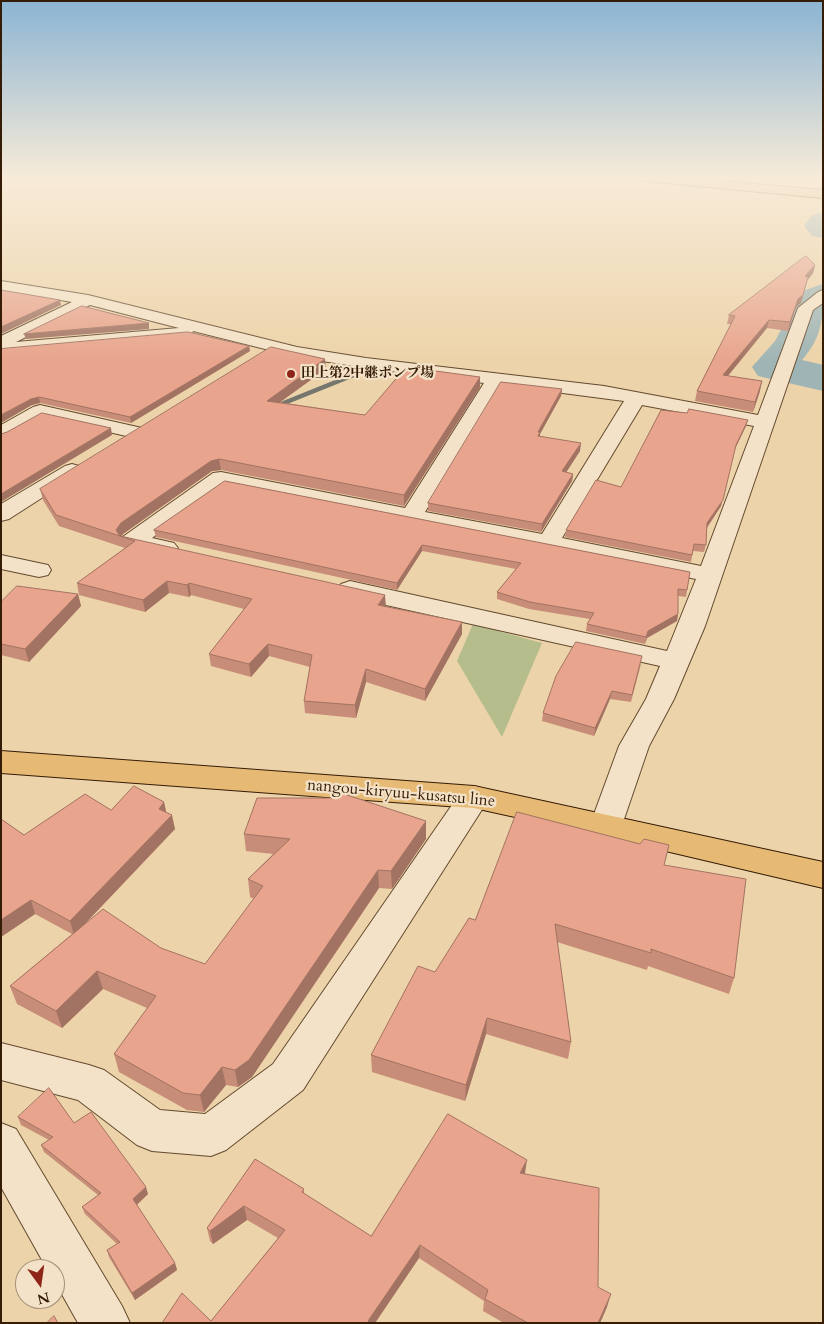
<!DOCTYPE html>
<html>
<head>
<meta charset="utf-8">
<style>
  body { margin:0 }
  #map { position:relative; width:824px; height:1324px; overflow:hidden; background:#edd3a9; font-family:Cardo,serif }
  canvas { display:block }
  .frame { position:absolute; inset:0; border:2px solid #351c06; pointer-events:none }
  .north { position:absolute; left:15px; top:1259px; width:50px; height:50px; box-sizing:border-box; background:#f3e2c7; border:1px solid #a7937a; border-radius:50%; rotate:166deg; font-size:14px; font-weight:700; line-height:20px; text-align:center; color:#351c06 }
  .north::after { content:''; display:block; margin:auto; width:18px; height:22px; background:#8f2418; clip-path:polygon(50% 0,100% 100%,50% 72%,0 100%) }
</style>
</head>
<body>
<div id="map">
<canvas width="824" height="1324"></canvas>
<div class="frame"></div>
<div class="north">N</div>
</div>
<script>
const g = document.querySelector('canvas').getContext('2d');
g.lineJoin = 'round';
function fill(path, color) { g.fillStyle = color; g.fill(path, 'evenodd'); }
function trace(path, color, width, dash) { g.strokeStyle = color; g.lineWidth = width; g.lineCap = dash ? 'butt' : 'round'; g.setLineDash(dash || []); g.stroke(path); }
function write(font, color, halo, rows, align = 'center') {
  g.font = font + ' Cardo,"Noto Serif JP",serif'; g.lineWidth = 4.5; g.setLineDash([]); g.textBaseline = 'middle'; g.strokeStyle = halo; g.fillStyle = color; for (const [text, x, y, turn = 0] of rows) {
    g.save(); g.translate(x, y); g.rotate((+turn || 0) * Math.PI / 180); g.textAlign = isNaN(turn) ? turn : align; if (halo) g.strokeText(text, 0, 0); g.fillText(text, 0, 0); g.restore();
  }
}
const green = new Path2D(`
  M473 624 542 643 502 737 457 661Z`);
const stream = new Path2D(`
  M370 366 377 368 270 411 263 409Z`);
const river = new Path2D(`
  M823 213V238L812 236 804 226 812 215Z
  M823 284C823 316 824 335 802 360L823 365V391L758 376 752 367 775 341 802 291Z`);
const minor = new Path2D(`
  M1 281 88 295 297 347 366 358 604 386 758 415 798 308 818 292 823 290V303L813 310 705 626 674 699 649 746 622 825 618 834 606 837 594 834 590 825 619 746 646 699 660 666 350 597 341 594 337 589 341 584 350 581 667 651 696 579 225 485 152 538 174 543 178 548 174 553C159 557 139 550 124 546L120 541 124 536 213 473 221 472 405 508 484 383 366 368 297 357 193 331 191 336 185 337 1 353V336L72 302 1 290ZM90 305 179 328 16 342ZM501 385 624 401 542 534 425 512ZM642 405 754 426 701 566 562 538Z
  M40 405 142 428 145 432 142 436 135 438 43 417 8 437 1 439V425L33 407Z
  M72 464 79 466 83 470 79 474 9 519 1 521V504L65 466Z
  M1 555 48 565 51 570 48 575 39 577 1 569Z
  M474 786 485 789 490 797 303 1090 226 1150 211 1156 152 1151 137 1145 78 1100 1 1080V1043L89 1065 104 1070 160 1110 205 1114 273 1064 463 789Z
  M1 1123 16 1129 122 1306 130 1323H78L55 1282V1269H47L1 1187Z`);
const major = new Path2D(`
  M628 177H677L823 190V198L633 180Z
  M1 751 474 786 823 862V888L606 837 474 808 1 773Z`);
const wall = new Path2D(`
  M815 265 813 273 807 281 801 303 796 307 788 331 767 328 728 376 760 391 753 412 695 401 697 391 731 324H727L729 315Z
  M249 346 250 351 131 423 40 403 32 405 1 349Z
  M326 369 279 402 365 415 480 387 404 506 221 470 212 471 123 534 122 536 386 607 462 634 425 701 366 682 356 718 305 713 304 701 310 667 269 656 251 677 211 666 209 654 244 609 191 595 189 597 169 593 145 612 79 595 77 583 125 548 59 526 43 500 40 489Z
  M562 389 561 396 540 434V436L580 451 566 472 573 474 572 481 541 532 428 511V503Z
  M748 420 746 426 734 451 721 506 707 528 706 545 704 552 693 551 691 562 565 537 566 530 621 487Z
  M225 481 690 572 686 597 678 596V614L677 621 647 638 645 644 586 631 587 624 590 619 529 609 497 599V592L516 569 422 551 397 590 156 537 154 530Z
  M78 594 81 606 29 662 1 655V602Z
  M641 664 631 702 610 699 594 736 542 721 543 713Z
  M164 802 166 812 175 829 86 923 205 964 254 899 250 897 248 879 273 854 246 851 244 834 426 839 392 889 379 888 252 1077 238 1087 226 1085 204 1112 187 1110 119 1072 114 1054 147 1008 103 989 62 1028 17 1004 10 986 72 934 35 914 1 937V819L24 835 111 810Z
  M665 865 734 978 729 994 648 966 647 970 557 942 571 1042 568 1059 486 1034 465 1101 372 1072 371 1055 475 920Z
  M18 1117 74 1123 148 1194 137 1205 175 1263 177 1270 135 1300 109 1257 107 1250 117 1244 85 1214 82 1207 98 1195 44 1152 41 1145 49 1140 21 1125Z
  M255 1159 304 1189V1194L371 1236 525 1173 598 1287 607 1307 600 1323H504L483 1311 484 1301 419 1258 375 1323H162L211 1321 278 1238 247 1220 213 1244 210 1241 207 1228Z`);
const shadedWall = new Path2D(`
  M815 265 813 273 807 281 801 303 796 307 788 331 790 322 805 276Z
  M60 300 61 305 1 334V327Z
  M769 320 767 328 721 384 723 375Z
  M149 323V329L26 339 24 334Z
  M249 346 250 351 131 423 130 417Z
  M325 359 326 369 268 411 267 401Z
  M480 377V387L404 506V495Z
  M762 381 760 391 753 412 755 402Z
  M562 389 561 396 540 434 539 440 537 443 538 432Z
  M39 397 40 403 32 405 1 423V415L31 399Z
  M748 420 746 426 734 451 721 506 705 530 707 523 736 445Z
  M111 428 112 435 1 502V494Z
  M581 443 580 451 562 479V471Z
  M219 459 221 470 212 471 123 534 121 537 116 530 121 523 211 461Z
  M573 474 572 481 541 532 542 524Z
  M422 545V551L397 590V583Z
  M167 581 169 593 145 612 143 600Z
  M189 583 191 595 189 597 187 585Z
  M78 594 81 606 29 662 25 649Z
  M385 595 386 607 378 605Z
  M678 614 677 621 647 638 645 644 648 631Z
  M462 622V634L425 701V689Z
  M268 644 269 656 251 677 249 664Z
  M366 669V682L356 718 355 705Z
  M612 691 610 699 594 736 595 728Z
  M164 802 167 816 159 809Z
  M172 815 175 829 74 935 70 921Z
  M426 821V839L392 889 391 871Z
  M378 870 379 888 252 1077 238 1087 235 1070Z
  M31 900 35 914 1 937V920Z
  M97 971 103 989 62 1028 56 1011Z
  M487 1018 486 1034 465 1101 466 1085Z
  M222 1067 226 1085 204 1112 200 1095Z
  M527 1160 525 1173 518 1186 520 1173Z
  M146 1187 148 1194 135 1206 133 1199Z
  M244 1206 247 1220 213 1244 210 1231Z
  M420 1245 419 1258 375 1323H368V1321Z
  M175 1263 177 1270 135 1300 132 1293Z
  M611 1294 607 1307 600 1323H598Z`);
const building = new Path2D(`
  M806 256 815 265 805 276 808 277 803 295 798 299 790 322 769 320 723 375 762 381 755 402 697 391 735 316 729 315Z
  M1 290 60 300 1 327Z
  M82 306 149 323 24 334Z
  M188 332 249 346 130 417 39 397 31 399 1 415V349Z
  M271 347 325 359 267 401 365 415 406 367 480 377 404 495 219 459 211 461 121 523 116 530 120 536 129 538 385 595 378 605 462 622 425 689 366 669 355 705 304 701 312 655 268 644 249 664 209 654 252 599 189 583 187 585 167 581 143 600 77 583 135 541 56 515 40 489Z
  M501 382 562 389 538 432H540L538 436 581 443 562 471 573 474 542 524 428 503Z
  M689 409 748 420 736 445 723 500 707 523 706 545 694 544 692 555 566 530 596 480 621 487 661 410 687 413Z
  M42 413 111 428 1 494V434L7 432Z
  M225 481 690 572 687 590 678 589V614L648 631 646 637 587 624 594 613 530 602 497 592 521 563 422 545 397 583 154 530Z
  M17 586 78 594 25 649 1 644V602Z
  M576 642 642 656 632 695 612 691 595 728 543 713 556 676Z
  M134 786 164 802 159 809 172 815 70 921 31 900 1 920V819L24 835 85 794 111 810Z
  M338 792 426 821 391 871 378 870 249 1060 235 1070 222 1067 200 1095 183 1093 114 1054 156 996 97 971 56 1011 10 986 103 909 161 948 205 964 263 886 248 879 290 839 244 834 257 798H333Z
  M517 812 640 844 644 839 669 845 664 865 746 879 734 978 651 949V953L555 924 571 1042 487 1018 466 1085 371 1055 418 966 435 972 469 918 475 920Z
  M49 1088 74 1123 91 1112 146 1187 133 1199 175 1263 132 1293 107 1250 120 1242 82 1207 101 1193 41 1145 53 1137 18 1117Z
  M448 1114 527 1160 520 1173 599 1188 598 1287 611 1294 598 1323H528L485 1299 488 1290 420 1245 368 1321 371 1323H162L182 1293 211 1321 285 1230 244 1206 210 1231 207 1228 255 1159 304 1189 302 1192 371 1236Z
  M54 1316 58 1323H47Z`);
const markers = [
  [291,374,5,"#8f2418"]
];
const farPoinames = [
  ["田上第2中継ポンプ場",301,374]
];
const streetNames = [
  ["nangou-kiryuu-kusatsu line",401,794,5]
];
fill(green, '#b4bd8b');
fill(stream, '#75776e');
fill(river, '#9fb4b4');
trace(minor, '#634a2f', 2);
trace(major, '#351c06', 2);
fill(minor, '#f3e2c7');
fill(major, '#e6ba74');
fill(wall, '#c88d78');
fill(shadedWall, '#a27362');
fill(building, '#e8a48c');
trace(building, '#a27362', 1);
const sky = g.createLinearGradient(0, 0, 0, 363);
sky.addColorStop(0, '#8bb4d3');
sky.addColorStop(0.49, '#f7ebd8');
sky.addColorStop(1, '#f7ebd800');
g.fillStyle = sky;
g.fillRect(0, 0, 824, 363);
for (const [x, y, r, color] of markers) { const dot = new Path2D(); dot.arc(x, y, r, 0, 2 * Math.PI); g.fillStyle = color; g.fill(dot); trace(dot, '#f3e2c7', 2); }
write('bold 14px', '#351c06', '#f3e2c7', farPoinames, 'left');
write('16px', '#351c06', '#f3e2c7', streetNames);
</script>
</body>
</html>
